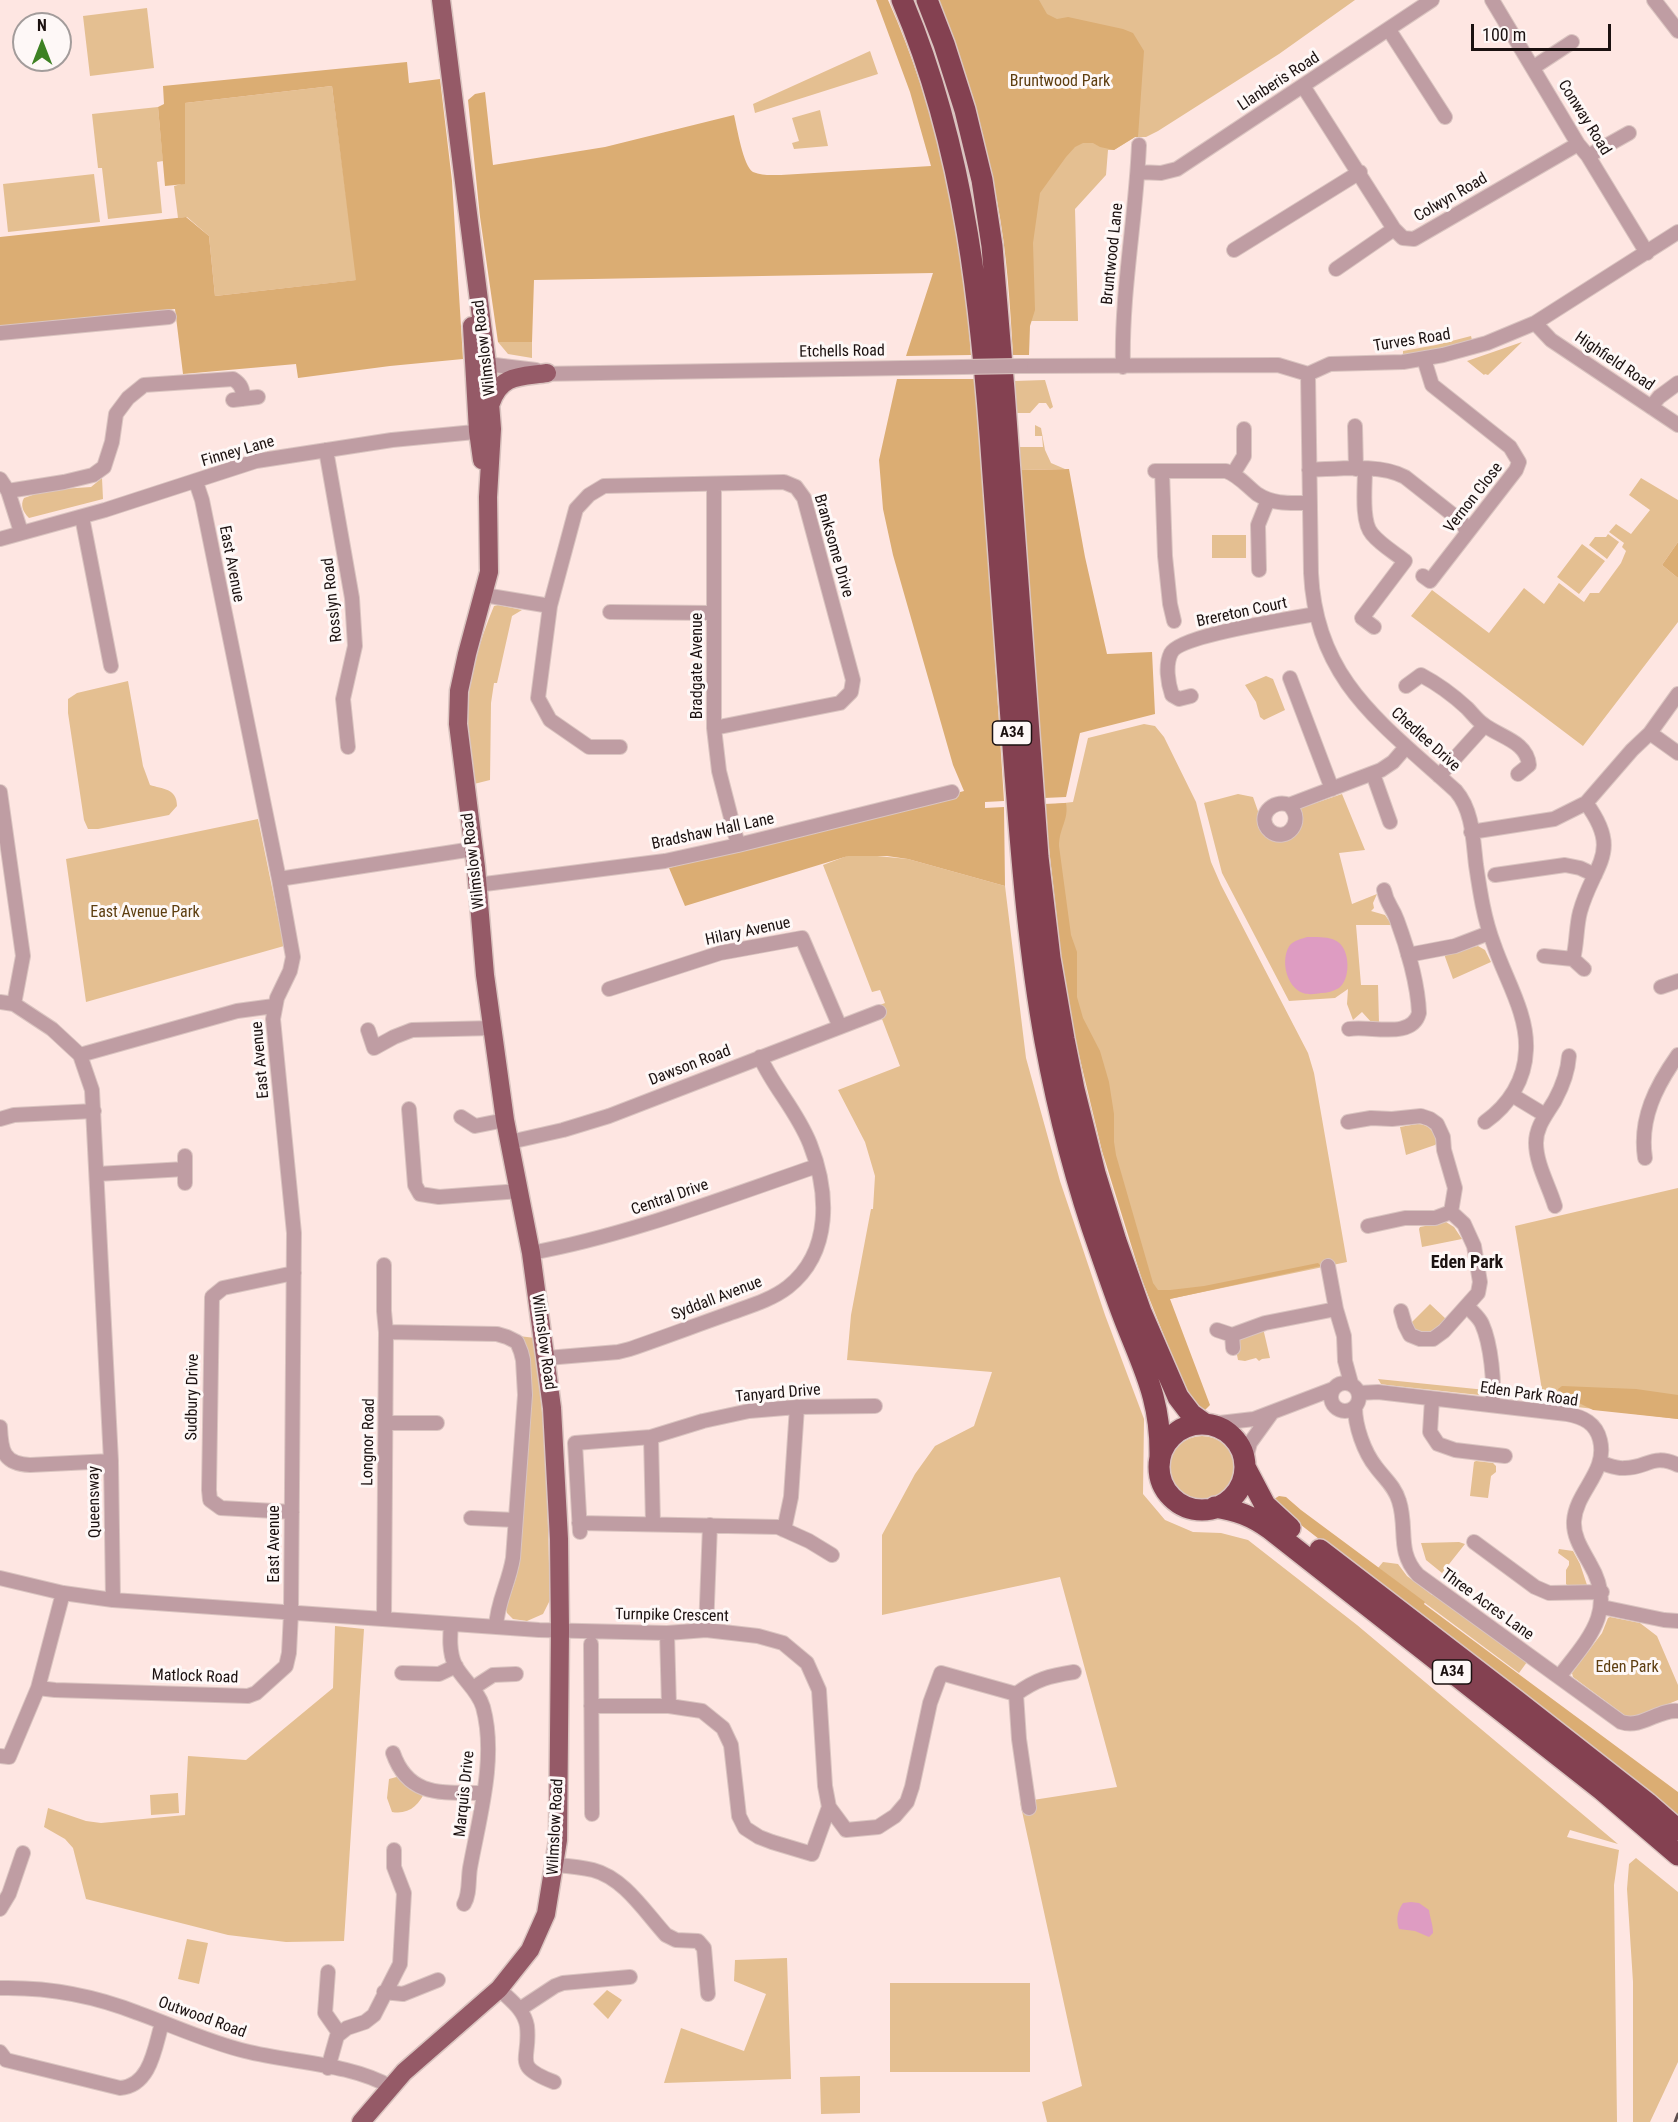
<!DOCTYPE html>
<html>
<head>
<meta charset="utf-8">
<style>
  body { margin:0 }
  #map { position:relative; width:1678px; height:2122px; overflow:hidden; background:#fee6e2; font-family:"Roboto Condensed",sans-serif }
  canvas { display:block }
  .north { position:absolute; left:12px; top:12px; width:60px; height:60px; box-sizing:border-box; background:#fef8f7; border:2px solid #a39c9b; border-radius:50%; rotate:0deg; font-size:16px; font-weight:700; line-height:24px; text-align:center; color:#1b1110 }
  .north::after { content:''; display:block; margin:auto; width:21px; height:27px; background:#3d8123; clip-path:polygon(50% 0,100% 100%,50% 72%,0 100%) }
  .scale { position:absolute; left:1471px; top:24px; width:140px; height:27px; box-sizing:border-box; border:3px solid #1b1110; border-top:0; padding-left:8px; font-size:18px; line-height:21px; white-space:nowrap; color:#1b1110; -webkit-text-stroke:4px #fef8f7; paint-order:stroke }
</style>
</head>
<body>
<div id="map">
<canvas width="1678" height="2122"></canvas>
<div class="north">N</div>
<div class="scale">100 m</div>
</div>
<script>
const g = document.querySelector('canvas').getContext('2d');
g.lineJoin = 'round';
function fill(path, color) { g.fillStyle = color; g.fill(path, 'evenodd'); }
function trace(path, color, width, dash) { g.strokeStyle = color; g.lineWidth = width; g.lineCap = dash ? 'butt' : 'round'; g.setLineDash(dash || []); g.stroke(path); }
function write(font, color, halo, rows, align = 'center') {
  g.font = font + ' "Roboto Condensed",sans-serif'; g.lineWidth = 6; g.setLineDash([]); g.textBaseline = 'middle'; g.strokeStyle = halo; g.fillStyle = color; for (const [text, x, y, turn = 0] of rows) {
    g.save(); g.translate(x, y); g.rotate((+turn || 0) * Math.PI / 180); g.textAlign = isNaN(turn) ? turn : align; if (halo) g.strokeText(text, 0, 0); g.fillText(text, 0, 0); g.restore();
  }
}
const green = new Path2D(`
  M947 0H1355L1279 54 1158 131 1146 137H1135L1114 150H1108L1106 175 1075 209 1078 321H1031Z
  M147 8 154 68 90 76 83 16Z
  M870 51 878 74 755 113 753 104Z
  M332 86 357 280 215 296 209 236 187 217 178 218 174 186 185 183V103Z
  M158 107 163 161 157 162 162 213 108 219 102 168H98L92 114Z
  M820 110 828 146 794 149 792 143 799 141 792 118Z
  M94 174 100 222 8 232 3 184Z
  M1471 336 1472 340 1437 350 1403 355V351L1436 345Z
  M498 342H532V358L508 354Z
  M1522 342 1488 375 1485 374 1484 375 1467 361Z
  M1045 380 1053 407 1050 409 1046 403H1039L1030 413H1017L1014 381Z
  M1035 425 1041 428 1045 450 1051 463 1065 469 1021 470 1019 447H1043L1042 436H1035Z
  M102 478 103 499 29 518C23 512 20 505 24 498L47 490 91 487Z
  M1641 478 1678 500V542L1662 565 1678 578V622L1583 746 1411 616 1432 590 1489 633 1524 588 1544 604 1559 583 1584 602 1590 593H1599L1621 563 1626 551 1622 547 1624 543 1609 532 1616 524 1631 534 1650 510 1629 495Z
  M1608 534 1619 542 1607 559 1589 545 1595 537H1606Z
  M1212 535H1246V558H1212Z
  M1582 544 1605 561 1579 594 1557 577Z
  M498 605 522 610 512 616 497 683H494L491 703 490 780 474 784 467 724 465 722C468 681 478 644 494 606Z
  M1266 676 1273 679 1285 710 1264 720 1260 717 1256 702 1245 685Z
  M128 681 143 766 150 785C162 789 177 788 177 806L169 815 98 829H88L84 820 68 713V699L77 693Z
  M1144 724 1155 726 1164 737 1196 802 1211 862 1221 885 1308 1053 1314 1073 1347 1262 1155 1302 1069 996 1055 804 1073 802 1088 738Z
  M1238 794 1253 797 1265 831 1281 839 1298 809 1342 794 1365 850 1339 853 1352 904 1377 894 1373 903 1374 908 1371 911 1385 915 1392 925H1356L1361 985H1378L1379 1023H1372L1362 1012 1353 1020 1347 1004 1348 989 1335 998 1289 1001 1222 873 1204 803Z
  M258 819 284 946 86 1002 66 859Z
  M867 855 908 859 1005 886 1026 1058 1060 1181 1105 1315 1144 1419 1143 1494 1165 1520 1193 1532 1221 1533 1248 1540 1357 1625 1618 1844 1570 1830 1567 1837 1619 1850 1614 1885 1617 2122H1047L1042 2102 1082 2086 1020 1802 1117 1787 1060 1577 882 1615V1535L915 1474 935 1446 974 1426 992 1372 847 1360 851 1315 871 1209H873L875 1176 865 1142 838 1090 900 1066 877 1006 885 1003 880 990 872 992 823 865 847 856Z
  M1478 946 1485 950 1491 962 1453 979 1444 954Z
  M1417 1124C1428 1124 1435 1131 1437 1143L1435 1145 1406 1155 1400 1127Z
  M1678 1188V1419L1552 1404V1390H1542L1515 1226Z
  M1446 1222 1454 1227 1462 1239 1422 1247 1419 1229 1420 1227Z
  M1430 1304 1446 1319 1432 1334 1417 1333 1410 1324Z
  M1263 1328 1270 1358 1262 1359 1259 1361 1256 1358 1245 1361 1238 1360 1236 1350 1238 1339Z
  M511 1335 535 1338 546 1455 550 1600 543 1614 527 1621 513 1619 507 1613 506 1609 516 1578 519 1564 530 1390Z
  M1378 1379 1486 1390V1393L1479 1395 1387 1385 1381 1384Z
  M1169 1469a33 33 0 1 1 66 0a33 33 0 1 1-66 0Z
  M1476 1461 1493 1463 1496 1466V1472L1491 1476 1488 1498 1470 1496 1474 1462Z
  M1459 1542 1465 1544 1442 1573 1426 1560 1421 1543Z
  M1559 1549 1573 1551 1580 1564 1587 1585 1578 1587 1575 1585 1574 1587H1569L1566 1584V1570L1569 1565V1561L1558 1553Z
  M1383 1562 1398 1564 1407 1576 1432 1595 1434 1593 1527 1662 1519 1673 1378 1568Z
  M1610 1617 1640 1623 1657 1636 1678 1685V1700L1636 1717H1627L1573 1677 1572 1673 1602 1633 1608 1618Z
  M335 1626 364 1629 344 1941 286 1942 228 1935 86 1899 73 1848 65 1839 44 1827 48 1808 86 1821 101 1823 185 1815 188 1756 246 1760 333 1688Z
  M404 1775 426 1790C419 1805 409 1815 392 1812L387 1798 389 1779Z
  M178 1793 179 1813 151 1815 150 1795Z
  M1636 1858 1678 1892V2062L1650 2122H1633V1982L1627 1889 1629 1864Z
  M187 1939 208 1943 199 1984 178 1979Z
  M787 1958 791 2079 664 2083 681 2028 744 2051 766 1994 734 1981 735 1960Z
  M890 1983H1030V2072H890Z
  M607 1990 622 2000 608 2019 593 2004Z
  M860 2076V2113L821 2114 820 2077Z`);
const forest = new Path2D(`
  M876 0H888C938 112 963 233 971 355L906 356 933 273 534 280 532 342H498L480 217 468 100 475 94 485 92 493 165 605 147 734 115C737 127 743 166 753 172 762 176 772 175 781 175L931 166 910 92Z
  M938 0H1039L1047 14 1057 19 1068 17 1123 29 1133 33 1144 51 1138 137H1135L1114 150 1100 147 1093 143H1083L1075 147 1066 157 1040 193 1033 243 1035 310 1030 326 1029 355H1013C1010 304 1007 252 997 201 984 133 964 65 938 0Z
  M407 62 409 83 440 79 452 181 463 359 390 366 298 378 296 364 183 374 175 309 0 328V237L186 217 209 236 215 296 356 280 332 86 185 103V184L165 186 158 107 164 104 163 86Z
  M897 379H977L1004 801 985 802V808L1004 807 1005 886 908 859 887 856H848L685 906 669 868 964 791 953 765 893 555 883 509 879 460Z
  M1069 469 1085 557 1107 654 1152 652 1155 714 1080 733 1066 797 1044 798 1023 532 1021 470Z
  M1678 542V578L1662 565Z
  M1066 803C1069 820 1059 828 1059 846L1071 935 1077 952V997L1083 1018 1100 1051 1109 1082 1114 1114V1142L1116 1155 1153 1283 1158 1290H1170L1204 1286 1318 1263 1321 1266 1170 1299 1210 1405 1205 1410 1196 1405 1185 1389 1142 1280 1102 1151 1073 1030 1061 955 1044 804Z
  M1562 1386 1636 1389 1678 1395V1419L1593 1410 1559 1393 1558 1389Z
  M1279 1496 1286 1497 1301 1510 1425 1602 1424 1604 1678 1792V1818L1292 1518 1274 1499Z`);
const water = new Path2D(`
  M1307 937C1316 937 1330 936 1338 942 1350 950 1351 979 1339 988 1334 991 1327 993 1321 993 1316 994 1308 995 1303 993 1286 987 1280 959 1290 945 1295 940 1301 939 1307 937Z
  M1411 1902 1419 1903 1429 1910C1430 1918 1433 1924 1433 1933L1429 1937 1415 1931 1399 1929C1396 1919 1397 1912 1403 1903Z`);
const minor = new Path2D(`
  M1492 0 1578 144 1588 156 1647 253
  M1654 0 1678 31
  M1389 30 1445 117
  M1534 67 1572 42
  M1303 86 1394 229 1403 238 1414 239 1578 144
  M1588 156 1629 133
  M1138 172 1161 173 1177 169 1432 0
  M1234 250 1360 172
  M1336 269 1394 229
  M1535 323 1551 340 1678 425
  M0 333 169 317
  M478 363 536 370
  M1021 366 1278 365 1308 374 1330 364 1403 362 1443 355 1487 343 1535 323 1678 232
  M1123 367C1121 293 1136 219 1139 145
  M539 374 963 367
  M1308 374 1311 573C1316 681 1383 724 1456 791 1473 811 1473 840 1476 865 1480 892 1484 919 1494 945 1505 978 1528 1014 1526 1050 1525 1080 1509 1105 1485 1122
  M233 400 258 397
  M1651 407 1659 397 1678 383
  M1355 426 1356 469
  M326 450 352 598 355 646 343 699 348 747
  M1365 469C1365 486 1361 522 1372 534 1381 545 1395 553 1405 561L1362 618 1374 627
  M1309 470C1338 469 1380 463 1405 477L1462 522 1467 532
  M1155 471H1226C1238 475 1247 486 1257 494 1274 505 1291 503 1309 503
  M1162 471 1165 556 1170 604 1174 621
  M1233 474 1244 456V429
  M0 479 8 491 21 532
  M714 484V728L719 771 738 845
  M8 491 64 482 93 475 104 467 112 442 116 414 128 398 144 385 233 379C241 384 243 389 243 399
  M82 517 111 666
  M0 539 105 510 256 461 392 440 485 431
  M1259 570 1258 525 1268 500
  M1423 576 1430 581 1516 470 1519 462 1510 447 1432 385 1424 359
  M484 595 550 606 538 698 550 720 589 747H620
  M550 606 576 509 589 495 604 486 784 482 796 487 804 498 853 680 851 692 840 703 714 728
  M610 612 714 613
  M1290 678 1332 789
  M1406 686 1421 675C1438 684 1453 695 1467 708 1472 713 1477 720 1483 724 1499 737 1527 741 1529 765L1518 774
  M1191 696 1179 699 1172 695C1168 683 1165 665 1171 653 1180 635 1291 619 1315 614
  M1650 733 1678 753
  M1373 774 1390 822
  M1439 776 1484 726
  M0 792 23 956 14 1004
  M1289 805C1306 821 1286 844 1270 831 1255 817 1273 798 1289 805L1381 770 1393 762 1406 747
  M1471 832 1554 819 1586 803 1632 750 1650 733 1678 694
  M1495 875 1565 865 1580 868 1595 875
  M279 879 473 849
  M477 885 665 861 738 845 952 792
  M1408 955 1455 946 1489 933
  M1544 956 1573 959 1584 969
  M1573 959C1577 944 1576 927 1580 912 1593 864 1623 853 1586 803
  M1661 987 1678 981
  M609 989 720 953 802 938 840 1027
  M0 1002 14 1004 52 1029 80 1055 92 1090 111 1461 113 1600 539 1630 667 1633 706 1630 758 1636 783 1643 807 1663 819 1690 825 1786 829 1807 846 1830 878 1827 895 1816 907 1802 912 1787 930 1703 941 1673 1016 1694
  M1349 1029C1370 1025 1412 1040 1419 1013 1418 985 1407 947 1397 920 1392 906 1387 905 1384 890
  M368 1030 374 1048 394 1037 412 1030 493 1028
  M80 1055 237 1011 274 1006
  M1512 1095 1545 1115
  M409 1109 415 1185 420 1194 439 1197 520 1191
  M461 1117 475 1126 505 1120
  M0 1119 14 1115 94 1111
  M1348 1122 1371 1118 1392 1119 1421 1116 1430 1119 1437 1124 1443 1137 1444 1150 1455 1188 1451 1212
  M510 1142 563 1130 609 1116 879 1012
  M185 1156V1183
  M1645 1158C1639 1119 1656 1086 1678 1055
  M97 1174 185 1169
  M1555 1206C1549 1186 1536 1164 1536 1143 1536 1126 1547 1114 1555 1100 1562 1087 1568 1070 1569 1056
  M1368 1226 1405 1218H1435L1451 1212
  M531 1253C629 1235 723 1198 817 1166
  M1328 1266 1336 1309 1344 1336 1345 1361 1351 1383
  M1467 1306C1472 1312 1479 1317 1482 1324 1491 1344 1495 1384 1492 1405
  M1401 1311 1405 1325 1410 1335 1420 1339H1433L1444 1331 1478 1293 1480 1282 1474 1246 1464 1224 1451 1212
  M1217 1330 1232 1335 1233 1348
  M386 1332 497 1334 507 1337 517 1342 521 1352 523 1360 525 1395 513 1558C509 1583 497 1602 496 1627
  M1232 1335 1265 1323 1336 1309
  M547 1358 618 1352 630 1349C662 1338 694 1326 725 1315 746 1307 770 1301 788 1287 832 1252 829 1192 810 1144 797 1111 774 1088 760 1057
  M1331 1397a14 14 0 1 1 28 0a14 14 0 1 1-28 0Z
  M1359 1393 1378 1392 1567 1414C1583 1417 1596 1423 1600 1440 1608 1472 1576 1491 1574 1521 1573 1537 1583 1551 1590 1564 1618 1611 1587 1640 1559 1677
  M1432 1399 1430 1432 1438 1444 1455 1450 1505 1456
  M1355 1407C1355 1426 1364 1452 1376 1467 1385 1479 1395 1487 1399 1501 1408 1529 1396 1551 1418 1575L1621 1722C1642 1729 1658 1709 1678 1711
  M386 1423H437
  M1211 1424 1254 1419 1333 1389
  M0 1427C1 1450 3 1464 30 1465L111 1461
  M651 1437 653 1524
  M1245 1462 1250 1443 1271 1414
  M1601 1463C1609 1465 1617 1469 1625 1468 1647 1468 1653 1453 1678 1465
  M292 1512 221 1508 210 1500 209 1490 212 1297 223 1288 294 1273
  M471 1518 515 1520
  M579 1523 778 1527 809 1541 832 1555
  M784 1530 791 1497 797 1407
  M580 1532 575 1443 651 1437 703 1421 749 1411 797 1407 875 1406
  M1474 1542 1535 1587 1549 1593 1602 1592
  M0 1578 63 1593 113 1600
  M1602 1607 1664 1620 1678 1621
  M384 1619 386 1332 384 1311V1265
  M451 1624C450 1637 449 1652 455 1665 463 1680 478 1690 483 1707 497 1758 479 1818 470 1868 468 1880 470 1894 464 1904
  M706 1630 710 1525
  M667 1633 669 1706
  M591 1644 592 1814
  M402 1673 439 1674 456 1666
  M38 1688 55 1690 248 1696 256 1693 286 1666 289 1653 291 1613 294 1233 273 1019 277 998 290 971 293 957 279 879 202 500 196 482
  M473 1688 493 1675 516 1674
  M1016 1694 1019 1739 1029 1808
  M1016 1694C1037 1679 1049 1676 1074 1672
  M591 1706H669L702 1711 723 1728 731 1745 739 1816 745 1828 759 1837 772 1842 812 1854 829 1807
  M393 1753C409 1799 445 1792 484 1793
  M0 1756 9 1757 38 1688 63 1593
  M555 1865C568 1866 581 1867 593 1870 624 1878 645 1912 666 1935L676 1940 698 1941 704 1948 708 1994
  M0 1909 9 1894 23 1853
  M328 1972 325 2013 339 2033
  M0 1988C46 1987 95 1996 138 2013 174 2026 208 2042 245 2051 292 2063 349 2063 391 2087
  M499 1989C510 2000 524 2009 527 2026 531 2061 511 2065 554 2082
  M384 1992 403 1994 438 1980
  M520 2009 555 1986 563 1983 630 1977
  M0 2052 6 2060 120 2088C151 2086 155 2046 162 2023
  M328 2068 337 2036 347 2028 365 2022 374 2015 400 1964 404 1893 394 1867V1850`);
const major = new Path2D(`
  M472 326 478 431 482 460
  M491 403C501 374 520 377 547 373
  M361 2122 404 2072 499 1989 530 1950 546 1914 558 1840 560 1630 559 1539 552 1408 531 1253 505 1120 485 975 476 867 458 724 459 691 467 654 489 572 488 497 492 429 487 364 441 0`);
const highway = new Path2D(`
  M902 0C966 150 982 314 993 475 1000 575 1008 674 1015 774 1022 863 1029 953 1045 1041 1058 1112 1076 1183 1100 1251 1108 1274 1116 1298 1125 1321 1145 1372 1161 1401 1160 1457
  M927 0 944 44 965 110 982 180 992 246 1004 390 1038 857 1050 958 1064 1039 1074 1089 1095 1173 1116 1241 1141 1312 1178 1397 1191 1414 1205 1424
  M1159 1467a43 43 0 1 1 86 0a43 43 0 1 1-86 0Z
  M1245 1467 1265 1505 1290 1528
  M1215 1507C1236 1510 1252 1516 1270 1529L1602 1790 1678 1855
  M1320 1550 1518 1702 1647 1803 1678 1830`);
const rail = new Path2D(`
  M1675 2122 1678 2114`);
const minorBridge = new Path2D(`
  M963 367 1021 366`);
const shields = [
  [1012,733,39],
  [1452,1672,39]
];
const shieldNames = [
  ["A34",1012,733],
  ["A34",1452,1672]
];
const parkNames = [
  ["Bruntwood Park",1060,82],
  ["East Avenue Park",145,913],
  ["Eden Park",1627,1668]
];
const streetNames = [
  ["Llanberis Road",1279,82,-33],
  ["Conway Road",1584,118,58],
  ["Colwyn Road",1451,198,-30],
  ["Bruntwood Lane",1113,254,-84],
  ["Turves Road",1412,341,-9],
  ["Wilmslow Road",485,348,-97],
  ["Etchells Road",842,352,-1],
  ["Highfield Road",1614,362,34],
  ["Finney Lane",238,452,-16],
  ["Vernon Close",1474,498,-52],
  ["Branksome Drive",833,546,74],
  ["East Avenue",231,564,79],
  ["Rosslyn Road",333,600,-96],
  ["Brereton Court",1242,613,-12],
  ["Bradgate Avenue",698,666,-90],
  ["Chedlee Drive",1425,740,42],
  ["Bradshaw Hall Lane",713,832,-12],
  ["Wilmslow Road",474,861,-97],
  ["Hilary Avenue",748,932,-12],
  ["East Avenue",261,1060,-95],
  ["Dawson Road",690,1066,-21],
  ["Central Drive",670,1198,-19],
  ["Syddall Avenue",717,1299,-21],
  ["Wilmslow Road",543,1342,82],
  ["Tanyard Drive",778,1394,-5],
  ["Eden Park Road",1529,1395,8],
  ["Sudbury Drive",193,1397,-89],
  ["Longnor Road",369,1442,-89],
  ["Queensway",95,1502,-91],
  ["East Avenue",275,1544,-90],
  ["Three Acres Lane",1487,1605,36],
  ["Turnpike Crescent",672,1616,1],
  ["Matlock Road",195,1677,2],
  ["Marquis Drive",465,1794,-84],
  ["Wilmslow Road",556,1827,-87],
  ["Outwood Road",202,2018,20]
];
const neighbourhoodNames = [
  ["Eden Park",1467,1263]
];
fill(green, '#e4bf91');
fill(forest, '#dbad73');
fill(water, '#de9cc2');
trace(minor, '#dac4c0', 16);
trace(major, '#dac4c0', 21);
trace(highway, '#dac4c0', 24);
trace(minor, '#bf9da3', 14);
trace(major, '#955a67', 18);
trace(highway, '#844151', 21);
trace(rail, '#5c4e4d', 3);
trace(minorBridge, '#dac4c0', 16, []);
trace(minorBridge, '#bf9da3', 14);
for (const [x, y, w] of shields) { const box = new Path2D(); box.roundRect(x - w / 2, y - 12, w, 24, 4.5); g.fillStyle = '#fef8f7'; g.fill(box); trace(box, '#1b1110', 1.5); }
write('bold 15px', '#1b1110', null, shieldNames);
write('16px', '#5e3e10', '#fef8f7', parkNames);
write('16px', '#1b1110', '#fef8f7', streetNames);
write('bold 18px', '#1b1110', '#fef8f7', neighbourhoodNames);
</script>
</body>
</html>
